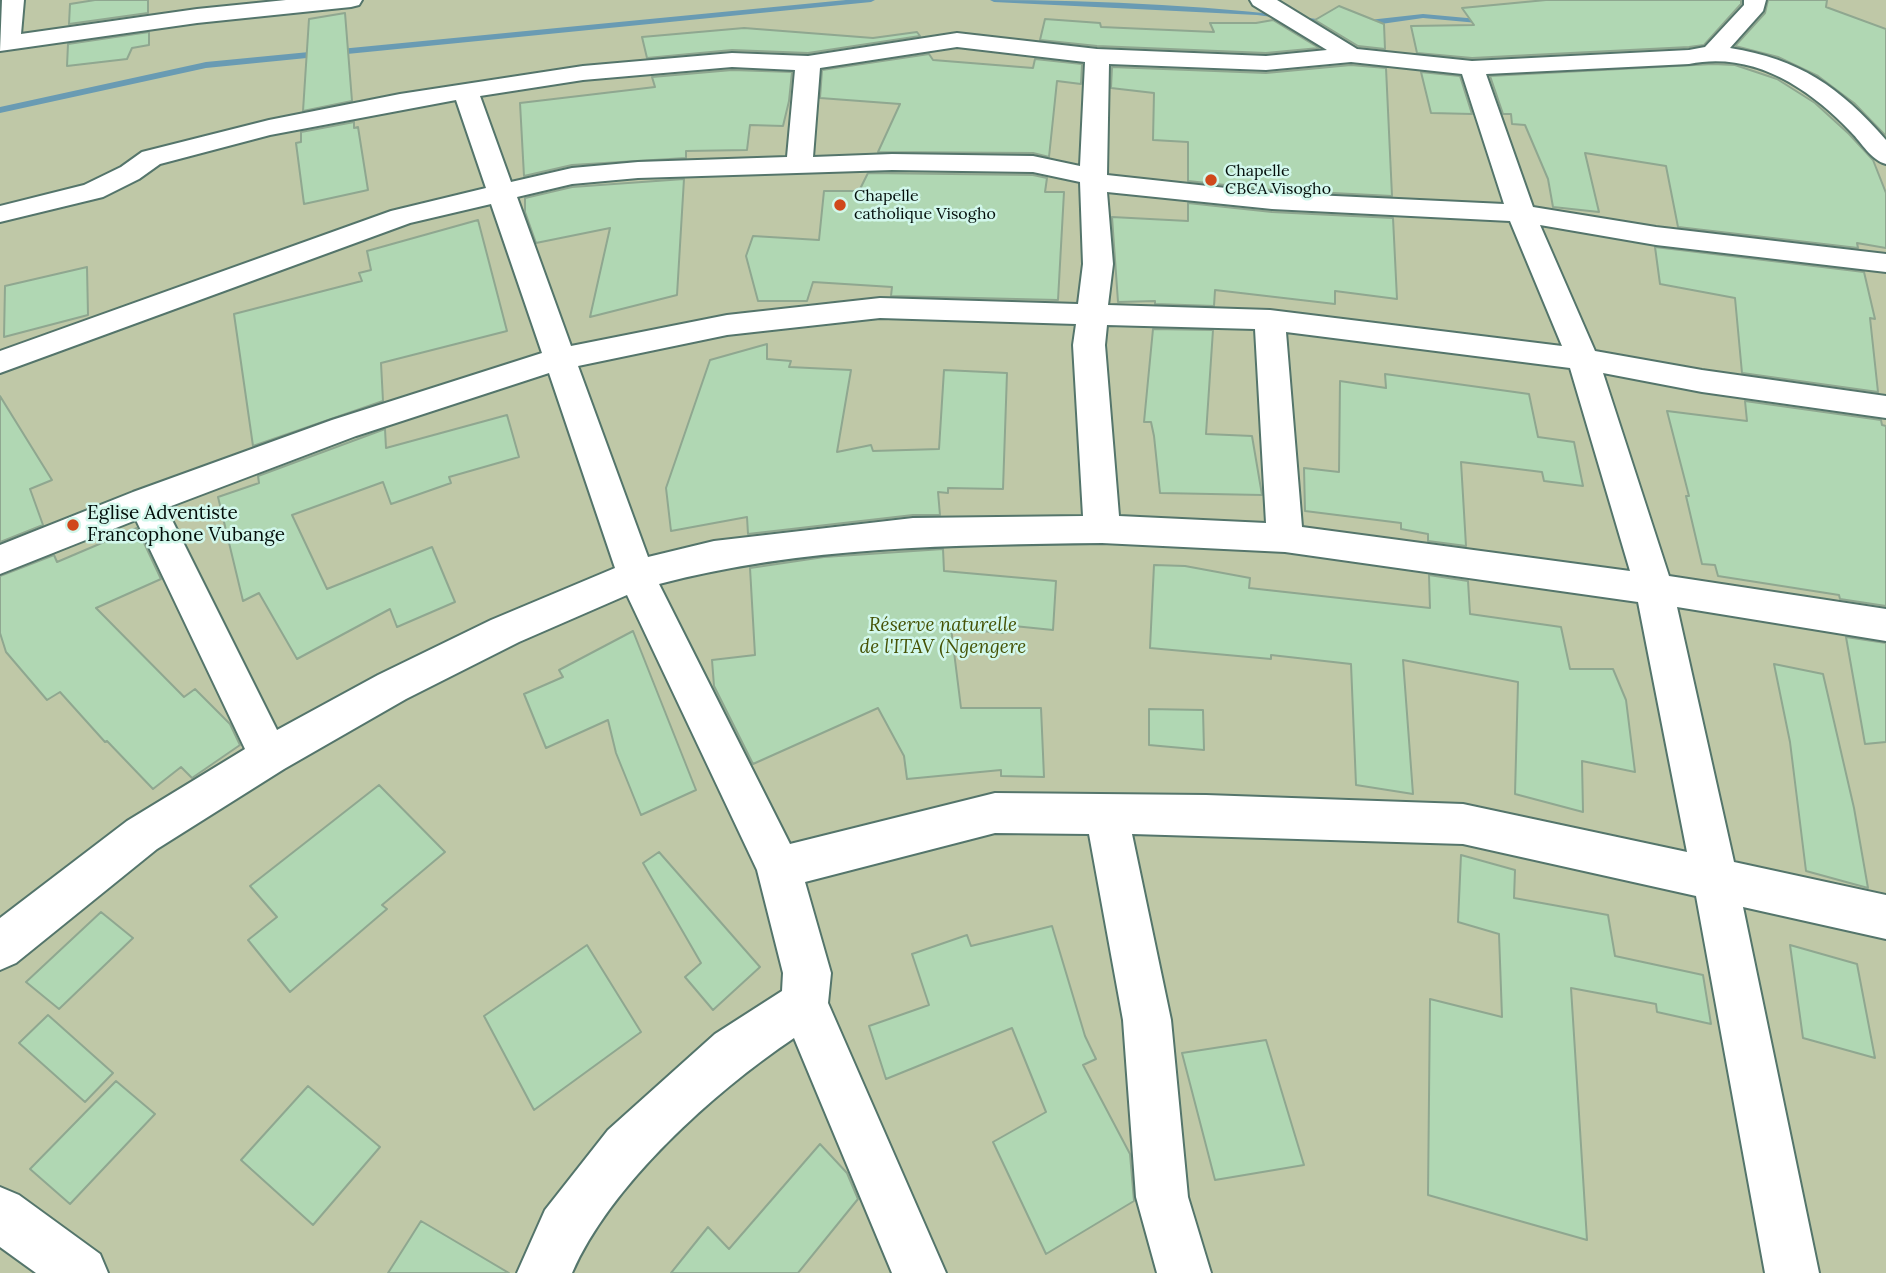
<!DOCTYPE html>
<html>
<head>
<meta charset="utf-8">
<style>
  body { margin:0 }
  canvas { display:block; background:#d2f7eb }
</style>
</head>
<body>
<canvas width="1886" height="1273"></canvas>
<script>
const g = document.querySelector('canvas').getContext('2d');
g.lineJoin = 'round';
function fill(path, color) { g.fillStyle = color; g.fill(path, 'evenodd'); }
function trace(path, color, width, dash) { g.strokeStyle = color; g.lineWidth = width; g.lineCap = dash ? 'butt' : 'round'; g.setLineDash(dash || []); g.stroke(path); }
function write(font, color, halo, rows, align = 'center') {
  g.font = font + ' Lora,serif'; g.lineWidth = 5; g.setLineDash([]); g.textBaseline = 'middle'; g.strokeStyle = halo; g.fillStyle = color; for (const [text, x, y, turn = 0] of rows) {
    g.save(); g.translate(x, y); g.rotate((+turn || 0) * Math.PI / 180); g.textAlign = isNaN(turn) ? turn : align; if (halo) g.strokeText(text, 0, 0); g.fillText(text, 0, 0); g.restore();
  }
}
const green = new Path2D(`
  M0 0H1886V1273H0Z`);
const stream = new Path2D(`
  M846 0H875L871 2 206 68 0 113V107L206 62Z
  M990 0C1104 0 1220 6 1333 21L1337 23 1333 25 1257 15 994 2Z
  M1423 14 1489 20 1493 22 1489 24 1423 18 1360 27 1356 24 1360 21Z`);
const building = new Path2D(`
  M95 0H148V13L69 24 70 4Z
  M1546 0H1741V4L1704 45 1689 47 1472 58 1417 53 1411 26 1474 25 1462 8Z
  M1768 0H1827L1826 7 1886 29V136L1854 103 1818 76 1778 57 1735 46 1765 13Z
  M1339 6 1384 24 1385 49 1358 46 1315 20Z
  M345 13 352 101 303 111 309 19Z
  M1045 19 1100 23 1101 27 1214 32 1210 23H1256L1273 20 1319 48 1266 53 1097 46 1040 40Z
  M744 28 873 38 917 32 920 36 808 53 732 50 647 58 642 37Z
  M149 32V45L132 48 127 59 67 66 68 44Z
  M929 54 933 60 1033 68 1035 59 1082 64 1081 84 1057 81 1049 157 1033 153 878 152 900 104 820 98 822 70Z
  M1713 64 1735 65 1777 79 1815 103 1849 134 1873 160 1886 193V248L1857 243 1858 248 1678 227 1666 166 1585 153 1599 212 1553 207 1548 179 1525 125 1512 124 1511 114H1503L1490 76Z
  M1351 65 1386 68 1392 196 1272 190 1188 181V142L1153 140 1154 93 1111 88 1112 67 1266 73Z
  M732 70 792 72 789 101 783 126 750 125 747 150 686 151V158L572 165 524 176 520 103 655 87 652 77Z
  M1421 72 1460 76 1472 114 1431 113Z
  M354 122V128L358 127 368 190 304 204 296 143 301 142V132Z
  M868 173 1033 175 1047 178 1045 192H1064L1058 300 891 296 892 287 813 282 807 301H758L746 256 753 236 819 240 824 191H859Z
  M684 179 677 295 590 317 610 228 536 243 525 212V198L572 187Z
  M1188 203 1272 212 1393 218 1397 299 1335 291V304L1215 290 1214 306 1155 304V301L1118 302 1112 217 1188 221Z
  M478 220 507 331 381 363 383 401 253 446 234 314 362 281 359 273 371 270 367 251Z
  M1655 247 1864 272 1875 319 1870 318 1878 392 1742 373 1735 298 1660 284Z
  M87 267 88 315 4 337 5 286Z
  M1153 329 1213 330 1206 434 1252 436 1262 495 1160 493 1154 436 1151 422H1144Z
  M767 344V359L791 361 789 367 851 370 837 452 871 445 873 451 939 449 944 370 1007 373 1003 489 948 488V493L938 492 940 515H913L748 534 747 517 671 531 666 488 710 360Z
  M1385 374 1529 394 1538 437 1574 442 1583 486 1544 481 1542 472 1461 462 1466 546 1428 541V534L1401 529V523L1305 511 1304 468 1339 472 1340 381 1386 388Z
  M0 396 52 480 30 489 43 525 0 542Z
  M1745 401 1881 420 1882 425 1886 426V606L1840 599 1839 595 1718 576 1715 565 1702 564 1686 496H1689L1667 411 1747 421Z
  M507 415 519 457 449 477 451 483 391 504 383 482 292 515 327 589 432 547 455 602 397 627 390 609 297 659 259 593 243 601 218 497 259 483 258 476 385 429 386 448Z
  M137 528 161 579 96 608 184 697 195 689 230 724 240 745 192 778 181 767 153 789 107 741 105 742 60 692 47 700 6 652 0 633V576L54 555 57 562Z
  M943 549 944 571 1056 581 1053 630 1004 625 1003 633 951 628 961 708H1041L1044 777 1001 776V770L907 779 904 756 878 708 753 764 714 686 712 660 755 655 750 568 824 557Z
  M1154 565 1185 566 1250 578 1249 588 1430 608 1429 575 1468 581 1470 614 1561 627 1570 669H1613L1626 700 1635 772 1582 761 1583 812 1515 794 1518 682 1403 660 1413 794 1356 785 1351 664 1271 655V659L1150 648Z
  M633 631 696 790 641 815 616 753 608 720 546 748 524 694 563 677 559 670Z
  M1846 637 1886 643V742L1865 744Z
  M1774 664 1823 674 1854 808 1868 888 1806 871 1790 742Z
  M1149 709 1203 710 1204 750 1149 745Z
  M379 785 445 852 382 905 387 909 290 992 248 940 277 917 250 886Z
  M659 852 760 967 713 1010 685 977 701 963 643 863Z
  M1461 855 1515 870 1514 898 1608 915 1615 956 1703 975 1711 1024 1657 1012 1656 1004 1571 988 1587 1240 1428 1195 1430 999 1502 1017 1499 934 1458 922Z
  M101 912 133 938 59 1009 26 982Z
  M1052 926 1085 1036 1096 1059 1083 1065 1130 1154 1134 1201 1046 1254 993 1142 1046 1112 1012 1028 886 1079 869 1026 929 1005 912 954 967 935 971 946Z
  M587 945 641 1032 534 1110 484 1016Z
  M1790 945 1857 964 1875 1058 1803 1038Z
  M48 1015 113 1073 85 1102 19 1043Z
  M1266 1040 1304 1165 1215 1180 1182 1053Z
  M116 1081 155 1114 70 1204 30 1169Z
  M308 1086 380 1147 313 1225 241 1160Z
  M820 1144 847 1173 858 1199 798 1273H671L708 1227 729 1249Z
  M421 1221 509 1273H388Z`);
const street = new Path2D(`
  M2 0H24L21 34 197 9 286 0H362L359 5 351 7 197 23 0 51Z
  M1250 0H1277L1357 49 1472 61 1689 50 1705 47 1744 5V0H1766L1763 11 1730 48C1799 59 1840 87 1886 140V164C1871 160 1862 143 1851 132 1808 87 1753 51 1689 64L1486 74 1533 207 1656 227 1886 254V272L1656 245 1540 225 1595 351 1702 370 1886 396V418L1702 392 1603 373 1669 576 1886 609V641L1677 607 1734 862 1886 895V939L1743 907 1819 1273H1765L1696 896 1463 844 1132 834 1171 1020 1188 1197 1211 1273H1157L1136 1197 1123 1020 1089 834 995 833 805 882 831 973 828 1003 946 1273H892L794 1038C714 1092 611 1184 572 1273H517L545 1210 608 1130 715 1034 782 991 783 973 757 870 627 595 519 642 406 699 284 769 157 849 16 963 0 970V918L127 821 245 749 136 520 0 574V545L133 492 332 420 542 353 491 204 410 223 0 373V351L391 211 486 188 456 100 270 135 160 164 139 179 103 197 0 222V206L84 185 121 167 142 152 269 120 400 94 583 66 732 53 808 56 957 33 1097 49 1266 56 1327 50 1253 5ZM957 47 1085 62 1080 166 1033 156 892 154 813 157 820 68ZM1351 62 1462 74 1504 204 1272 193 1107 175 1109 64 1266 70ZM732 67 795 70 787 157 638 162 572 168 511 182 480 96 583 80ZM892 170 1033 172 1080 182 1083 264 1078 304 880 298 727 315 571 346 517 197 572 184 638 178ZM1107 192 1272 209 1510 221 1562 346 1270 310 1108 305 1113 264ZM880 318 1076 324 1073 345 1083 516 913 518 714 541 648 557 578 366 727 335ZM1107 325 1255 329 1266 523 1119 516 1105 345ZM1286 332 1570 368 1630 571 1302 527ZM549 373 615 568 491 620 378 675 277 730 166 508 356 436ZM1102 543 1285 552 1638 602 1687 852 1463 804 1206 795 995 793 790 844 659 584C803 546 954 545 1102 543Z
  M0 1187 19 1195 100 1254 108 1273H36L0 1247Z`);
const markers = [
  [1211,180,7,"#d0481b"],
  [840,205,7,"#d0481b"],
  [73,525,7,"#d0481b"]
];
const farPoinames = [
  ["Chapelle",1225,171],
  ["CBCA Visogho",1225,189],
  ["Chapelle",854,196],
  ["catholique Visogho",854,214]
];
const poiNames = [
  ["Eglise Adventiste",87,514],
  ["Francophone Vubange",87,536]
];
const parkNames = [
  ["Réserve naturelle",943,626],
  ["de l'ITAV (Ngengere",943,648]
];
fill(green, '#bfc8a7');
fill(stream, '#699bb3');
fill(building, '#b0d7b3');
trace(building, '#8fa790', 2);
trace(street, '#54756b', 4);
fill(street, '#fff');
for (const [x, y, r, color] of markers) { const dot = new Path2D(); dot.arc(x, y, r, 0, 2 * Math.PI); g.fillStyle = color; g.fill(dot); trace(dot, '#d2f7eb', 2.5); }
write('16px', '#030e0b', '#d2f7eb', farPoinames, 'left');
write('19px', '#030e0b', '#d2f7eb', poiNames, 'left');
write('italic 19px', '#455205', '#d2f7eb', parkNames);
</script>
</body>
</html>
